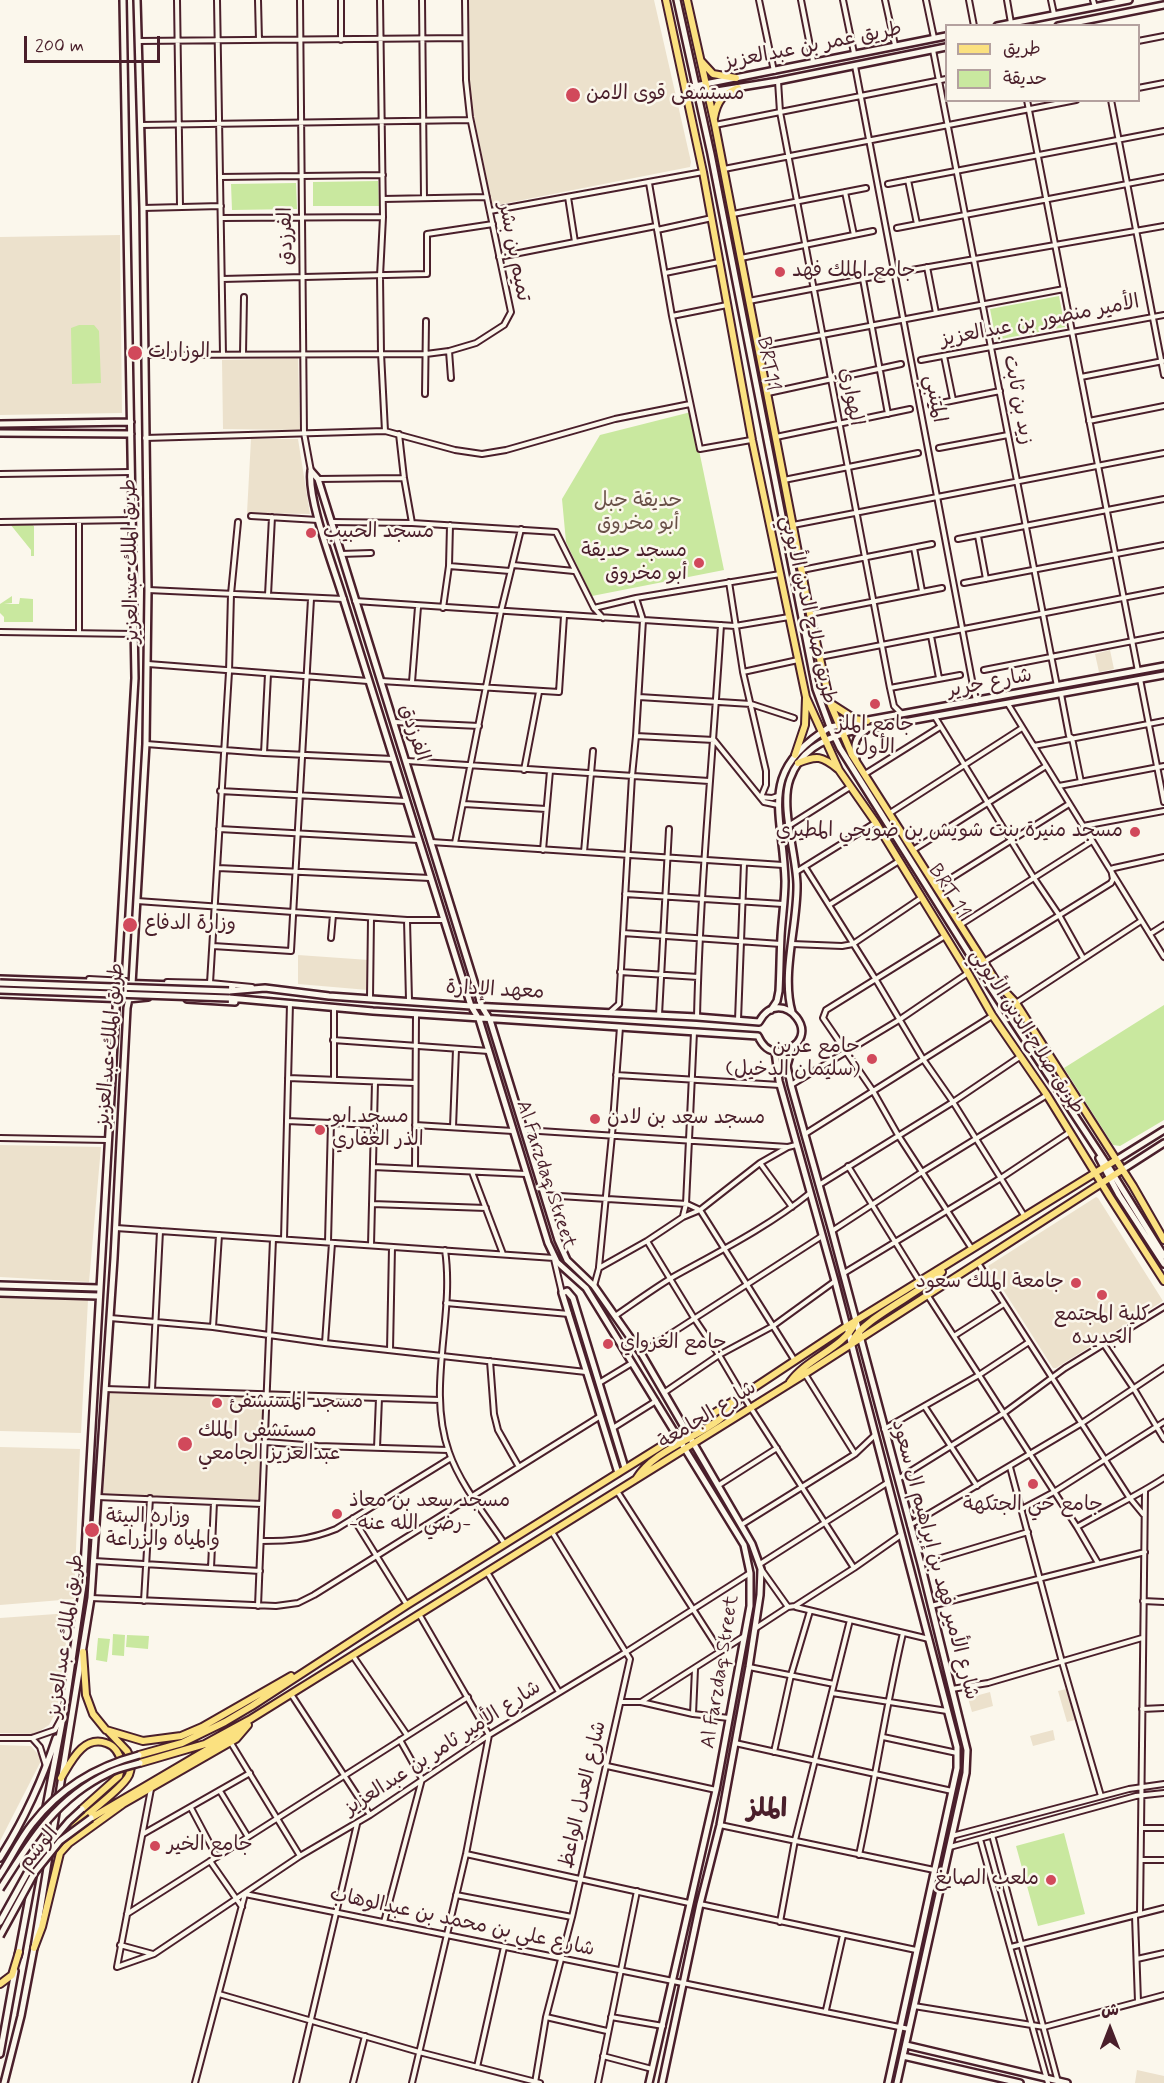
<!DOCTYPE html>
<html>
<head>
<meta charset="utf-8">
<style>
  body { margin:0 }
  #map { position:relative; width:1164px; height:2083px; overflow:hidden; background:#fbf7ec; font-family:Mynerve,"Playpen Sans Arabic",sans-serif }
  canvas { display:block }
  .legend { position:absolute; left:945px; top:24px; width:195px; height:78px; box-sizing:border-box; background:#fbf7ec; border:2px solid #b4a19f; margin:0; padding:8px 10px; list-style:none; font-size:18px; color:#4a1f2b }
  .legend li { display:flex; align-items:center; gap:12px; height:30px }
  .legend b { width:30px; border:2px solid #b4a19f }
  .north { position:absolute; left:1080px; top:1999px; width:60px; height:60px; -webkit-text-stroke:4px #fbf7ec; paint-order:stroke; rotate:0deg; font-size:16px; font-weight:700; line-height:24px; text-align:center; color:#4a1f2b }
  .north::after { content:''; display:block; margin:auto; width:21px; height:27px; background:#4a1f2b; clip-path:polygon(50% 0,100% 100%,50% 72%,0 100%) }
  .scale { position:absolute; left:24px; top:36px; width:136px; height:27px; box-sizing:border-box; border:3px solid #4a1f2b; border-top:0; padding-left:8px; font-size:18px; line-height:21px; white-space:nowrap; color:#4a1f2b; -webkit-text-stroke:4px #fbf7ec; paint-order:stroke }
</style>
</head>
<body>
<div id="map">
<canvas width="1164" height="2083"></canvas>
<ul class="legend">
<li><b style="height:8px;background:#fbe180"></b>طريق</li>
<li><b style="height:16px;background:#c9e89f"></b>حديقة</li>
</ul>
<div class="north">ش</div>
<div class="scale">200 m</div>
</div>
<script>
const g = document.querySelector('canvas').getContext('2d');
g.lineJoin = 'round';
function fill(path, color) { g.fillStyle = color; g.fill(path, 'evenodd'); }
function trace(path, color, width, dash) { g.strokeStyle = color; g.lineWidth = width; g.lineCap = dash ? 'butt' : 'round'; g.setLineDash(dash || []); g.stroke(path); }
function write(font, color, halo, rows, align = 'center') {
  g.font = font + ' Mynerve,"Playpen Sans Arabic",sans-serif'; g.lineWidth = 5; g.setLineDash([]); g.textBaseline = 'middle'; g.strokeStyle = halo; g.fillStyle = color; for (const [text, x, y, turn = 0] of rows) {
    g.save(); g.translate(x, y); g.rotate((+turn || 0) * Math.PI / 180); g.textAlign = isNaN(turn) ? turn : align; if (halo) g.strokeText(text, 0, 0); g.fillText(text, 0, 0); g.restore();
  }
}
const built = new Path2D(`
  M466 0H654L691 162 690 167 492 206 467 81Z
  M120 235 122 413 0 415V237Z
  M298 358 300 430 223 429 222 360Z
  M251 439H298L310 514 247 513Z
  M1110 650 1114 669 1099 672 1095 654Z
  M298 955 369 960 368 990 298 984Z
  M0 1145 101 1147 89 1282 0 1277Z
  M1096 1197 1098 1198 1163 1301 1056 1368H1053L988 1266Z
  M0 1298 88 1300 81 1433 0 1431Z
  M110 1393 266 1395 259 1500 103 1494Z
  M0 1447 80 1449 74 1599 0 1605Z
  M70 1613 57 1710 49 1725 35 1734 0 1733V1618Z
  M1066 1689 1075 1720 1067 1722 1058 1691Z
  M990 1692 993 1706 972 1712 968 1698Z
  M1053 1730 1055 1740 1033 1746 1030 1736Z
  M0 1745 31 1746 42 1759 0 1841Z
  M1137 2070 1164 2076V2083H1135Z`);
const green = new Path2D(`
  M378 181 379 206H313V182Z
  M296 183 297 209 232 210 231 184Z
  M1059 296 1065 327 996 340 990 309Z
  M79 325H94L99 331 101 383 72 384 71 328Z
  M691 412 724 570 592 596 566 542 562 499 600 435Z
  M10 524H31L34 526V556H31V550Z
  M12 596V603L4 604H19L20 598 33 599V622H4V617L0 613V604Z
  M1164 1005V1120L1120 1146 1113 1145 1064 1068Z
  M113 1634 125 1635 124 1656 112 1655Z
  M127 1635 149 1636 148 1649 126 1647Z
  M98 1638 110 1639 107 1662 96 1660Z
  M1064 1833 1085 1914 1038 1926 1016 1846Z`);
const street = new Path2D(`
  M177 0 180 206
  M217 0 223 354
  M258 0 259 40
  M300 0 304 433 311 471
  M341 0V40
  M380 0 383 217 380 276 381 353 385 431
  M422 0 424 198
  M759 0 774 71
  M801 0 813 61
  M843 0 854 53
  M885 0 895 45
  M926 0 934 38
  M969 0 974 26
  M1007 0 1011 23
  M1051 0 1054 14
  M1093 0 1095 7
  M138 41 465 38
  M1138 41 1164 36
  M933 50 1057 686
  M855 66 976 701
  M778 81 780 112 890 688 894 706 902 714
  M1138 88 1164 83
  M1027 100 1138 671
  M1111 100 1164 375
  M141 125 470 120
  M715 125 946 79
  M724 169 1076 100
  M220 177 383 175
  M908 180 917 224
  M649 183 672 316 700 449 751 440
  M888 184 1164 131
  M845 192 854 235
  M568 197 575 242
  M383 199 487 197
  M143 208 221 206
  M490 211 703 172
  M733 214 866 188
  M221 218 383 217
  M897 228 1164 177
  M657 230 712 218
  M499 257 656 226
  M741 258 873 231
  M927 267 936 313
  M906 271 1164 226
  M665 273 719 262
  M222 279 427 274V234L493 224
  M863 279 888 414
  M749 301 883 275
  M672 316 727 305
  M759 347 1064 289
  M449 351 451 378
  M243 354 244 297
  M145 355 426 354 449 351 476 343 504 325 511 312 470 117 466 80 465 0
  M944 356 953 400
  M921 360 1164 315
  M1081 377 1163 361
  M768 393 901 364
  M425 394 426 321
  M931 405 1000 391
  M1089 421 1164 406
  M399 434 404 478 412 523
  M776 437 910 409
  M145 438 385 431 455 450 482 454 506 450 615 419 690 404
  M939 448 1008 435
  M0 474 131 472
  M318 479 404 478
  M784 480 918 453
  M251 516 318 520
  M79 521V633
  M0 522 132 520
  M331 522 412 523 556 532 594 608
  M793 525 1164 453
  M978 536 986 579
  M958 539 1164 499
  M914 548 922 591
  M341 554 371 553
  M513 565 574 571
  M449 566 510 571
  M802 570 932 544
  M729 582 743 672 766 771V785L761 797
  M964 583 1164 545
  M148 590 344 599
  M268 595 272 517
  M355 601 735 626 789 617
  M443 608 449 566 450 525
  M810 614 942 588
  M603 618 594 608 636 598 780 574
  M0 632 134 634
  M931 636 939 678
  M820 657 1164 590
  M148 664 368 681
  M984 670 1164 635
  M743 672 798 660
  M1140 679 1164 802
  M381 681 559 692 564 616
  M412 682 418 607
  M890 688 960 675
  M1061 694 1069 736 1072 738 1081 782
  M639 697 751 704 794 718
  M1008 704 1164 957
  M935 717 1034 878 1059 915 1083 958
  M394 722 479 726
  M636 736 714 740 764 802 778 805
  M146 744 264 753 393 759
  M1034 746 1164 721
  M264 753 268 674
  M407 761 709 781
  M524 770 539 692
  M865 774 940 727
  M1059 786 1164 766
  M220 791 406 801
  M761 797 772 798 778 796
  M464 804 546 809
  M890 813 1022 728
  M790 825 850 787
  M1083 826 1164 811
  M219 829 418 840
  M431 842 783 865
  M455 843 501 611 521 529
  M543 850 550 771
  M913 850 1046 766
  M584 852 593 751
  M805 867 876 980 923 1059 953 1102 1025 1217
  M218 868 430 878
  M796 872 875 823
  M937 887 1069 804
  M625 894 783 904
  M137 901 407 920H443
  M829 905 899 861
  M407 920 409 1000
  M960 925 1092 841
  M623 933 781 944
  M1150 934 1164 925
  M945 936 826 1010 823 1018 873 1091 898 1135 972 1249
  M331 938 333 915
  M792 944 842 946 853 944 921 898
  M213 946 291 951 311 599
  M984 962 1111 883 1113 879 1111 869 1114 868 1164 857
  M620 972 698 977
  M89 979 126 981
  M167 982 210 983 252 987
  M210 983 229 672 231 594 238 522
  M370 998 371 918
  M1016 1003 1141 921
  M619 1004 632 776 636 736 643 620 636 598
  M609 1013 619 1004
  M659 1015 669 829
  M697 1017C700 886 713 755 721 625
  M738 1020 744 863
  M333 1040 489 1051
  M616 1075 780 1085
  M288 1078 414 1083
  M334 1080V1007
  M791 1085 899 1020 968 973
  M287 1121 374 1125
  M415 1125 513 1131
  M453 1127 456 1049
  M524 1130 788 1147
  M805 1134 992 1016
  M0 1138 107 1140
  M760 1163 792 1207
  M848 1166 920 1282
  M373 1167 526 1174
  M415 1169 416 1014
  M472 1172 503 1254
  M819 1185 953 1102 1021 1056
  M544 1195 687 1204 700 1210 795 1361
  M372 1204 486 1208
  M683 1216 686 1204 694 1032
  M116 1228 554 1258
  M832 1231 922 1172 1047 1095
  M284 1239 290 1003
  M647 1241 694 1318 719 1355 745 1399 854 1568
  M328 1242 331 1122
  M371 1245 375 1082
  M445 1250C455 1317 426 1387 449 1452 460 1484 486 1516 504 1543
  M554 1259 562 1293
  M978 1263 1129 1497 1143 1514
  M599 1267 612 1135 620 1027
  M844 1273 1001 1178 1070 1132
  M594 1286 599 1268 647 1241 683 1217 700 1210 760 1163 788 1147 796 1145
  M928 1296 1077 1527 1098 1563
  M446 1303 569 1314
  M615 1316C634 1303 653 1289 673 1277 720 1251 768 1227 810 1193
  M110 1318 213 1327 325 1343 586 1372
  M213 1327 219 1235
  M954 1336 1004 1304
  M325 1343 332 1243
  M1103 1343 1134 1389 1164 1439
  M390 1350 392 1247
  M641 1353 822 1236
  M490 1361 494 1414 498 1430 519 1467
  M805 1374 855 1454
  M599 1383 632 1363
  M105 1389 440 1400
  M152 1390 160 1231
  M665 1392 719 1355 773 1326 835 1281
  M925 1407 977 1486
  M613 1428 656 1401
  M884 1429 979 1375 1029 1342
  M266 1442 318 1446 448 1450
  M377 1448 379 1398
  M1010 1467 1062 1662 1101 1796
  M898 1479 1004 1413 1065 1368 1164 1307
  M719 1485 777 1448
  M617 1491 720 1651
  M98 1497 262 1504
  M1022 1509 1054 1492 1164 1422
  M353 1518 407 1605
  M741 1525 855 1454 875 1435
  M910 1525 1082 1423 1164 1368
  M1077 1527C1106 1510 1137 1496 1164 1478
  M261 1541C290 1541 309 1540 336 1529L451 1458
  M94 1561 260 1571
  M760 1564 887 1483
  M921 1564 1028 1532
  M211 1568 214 1502
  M761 1569 788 1607
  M487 1572 559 1692
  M91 1598 276 1606 298 1603 314 1595 599 1417
  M144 1601 150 1498
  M1143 1601 1164 1602
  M258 1606 273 1239
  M931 1606 1145 1552
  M796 1607 929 1639
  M756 1628 788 1607 795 1606 854 1568 901 1535
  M353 1656 407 1735
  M749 1667 834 1684
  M952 1689 988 1683 1142 1638
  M832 1693 947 1711
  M291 1694 370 1815
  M621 1702H641L693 1714 729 1718
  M641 1702 743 1637
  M1142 1709 1164 1708
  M693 1714 695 1669
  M883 1737 957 1753
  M0 1738H32L55 1730 62 1717
  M32 1738 40 1747 46 1766
  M231 1743 300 1856
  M735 1743 952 1791
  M774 1752 791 1675 810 1611
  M607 1766 716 1790
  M151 1789 117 1967 154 1954 300 1856 370 1815 489 1735 626 1652 750 1573
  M220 1791 248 1837
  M191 1808 217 1857
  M720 1825 934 1870
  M1141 1828H1164
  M143 1834 250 1773
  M992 1835 1058 2082
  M952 1836 1129 1789 1164 1784
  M980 1839 1048 2083
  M950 1847 1136 1796 1164 1793
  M466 1854 689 1903
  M859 1855C875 1781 886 1706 903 1633
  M1141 1860H1164
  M210 1861 242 1907
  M456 1895 572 1917
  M700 1904 916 1950
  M127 1914 468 1697
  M1140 1914 1145 1491
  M1135 1916 1138 2002
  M384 1922 422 1779 400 1740
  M780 1922 795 1840 850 1620
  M120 1945 153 1954
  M1011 1947 1164 1908
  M1137 1959 1164 1953
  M219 1994 419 2052 540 2083
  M914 2006 1044 2027 1164 1995
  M826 2010 843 1935
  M546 2017 607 2031
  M611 2017 663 2026
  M603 2056 652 2069
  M477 2067 504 1947
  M195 2083 245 1894 909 2029
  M296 2083 357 1824
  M353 2083 365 2036
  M412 2083 466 1854 489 1735 419 1614
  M535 2083 546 2017 572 1917 630 1659 552 1532
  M598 2083 637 1891`);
const secondary = new Path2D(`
  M677 0 711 154 816 689 830 727 840 748 985 979 1108 1166 1164 1256
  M997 26 1129 0
  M1058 26 1164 5
  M685 88 946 36
  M686 96 778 81 946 47
  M0 424 131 422
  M0 433 131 434
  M311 471 318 479 482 1007 490 1020 558 1240 567 1260 594 1286 641 1353 752 1544 761 1569 760 1595 749 1667 720 1825 700 1904 662 2083
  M311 471C307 499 334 568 343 598 385 734 428 870 471 1006L479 1019 548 1243 557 1262 586 1288 594 1301 744 1545 750 1573V1606L716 1790 649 2083
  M856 761C854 747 853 738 866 730
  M0 979 233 987
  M229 991 265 988 329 996 471 1006 697 1017 759 1022C781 981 830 1041 780 1051 769 1053 762 1045 758 1036L373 1011 229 998
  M0 994 128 999 148 997
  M187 999 235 1002
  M771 1010 777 1001 779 991C780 973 780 954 781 936 782 918 785 899 785 881 783 811 756 772 830 727L1164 666
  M792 1012C781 974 798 923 797 884 796 853 780 806 790 779 800 751 822 740 848 732L1164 675
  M792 1048 787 1066 791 1085 832 1231 921 1564 967 1750 966 1773 897 2083
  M775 1052 779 1081 835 1281 957 1747V1768L888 2083
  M1099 1158 1119 1195 1164 1264
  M1116 1160 1164 1130
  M1122 1170 1164 1143
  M0 1285 98 1288
  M0 1293 98 1296
  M618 1473 562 1293 567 1291 573 1298 625 1468
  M0 1858C24 1820 42 1781 56 1738
  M18 1956 66 1701 83 1585 135 678 123 0
  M906 2045 1067 2083
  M0 2054 15 1971
  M903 2056 1020 2083
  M4 2083 21 2016 34 1948 91 1598 114 1258 127 1008 132 984 146 744 148 590 143 208 137 0`);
const primary = new Path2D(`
  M666 0 703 172 752 440 806 697 839 770 876 823 968 973 992 1015 1047 1095 1110 1197 1164 1281
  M687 0 715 125 810 614 830 703 852 755 998 984 1016 1003 1133 1186 1164 1240
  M701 61 713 74 736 78
  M714 118C717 101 722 95 738 88
  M830 703 855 719 867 721
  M795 755 805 725 806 698
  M798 763C817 755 822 756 838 769
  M852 1342C860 1320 921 1293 942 1272
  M790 1382C807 1358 844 1348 855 1323
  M636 1479C658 1443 721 1433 740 1397
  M83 1652 86 1695 93 1714 106 1730 143 1741 181 1736 202 1727 291 1676
  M139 1755 182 1743 225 1722 252 1706 407 1605 743 1395 847 1326 1116 1160
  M140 1763 205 1744 249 1720 805 1374 1122 1170
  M61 1778C71 1762 83 1735 106 1743 116 1746 120 1755 122 1764L119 1776 82 1809
  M91 1818 244 1728
  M64 1836C79 1819 122 1790 129 1775 131 1770 131 1765 132 1761L127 1751 108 1731
  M34 1948 42 1927 60 1853 69 1843 123 1804 236 1739 248 1725
  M0 1984 12 1975 19 1952`);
const secondaryBridge = new Path2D(`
  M0 983 229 991
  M0 990 229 998
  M0 1875C11 1858 20 1839 32 1824 59 1789 97 1766 139 1755
  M0 1889C30 1841 56 1798 109 1773 118 1768 130 1766 140 1763
  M0 1922 31 1866 69 1821 82 1809
  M0 1936 35 1872 60 1841 91 1818`);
const markers = [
  [573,95,8,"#d1495b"],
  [780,272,6,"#d1495b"],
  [135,353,8,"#d1495b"],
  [311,533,6,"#d1495b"],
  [699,563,6,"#d1495b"],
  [875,704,6,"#d1495b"],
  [1135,832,6,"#d1495b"],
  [130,925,8,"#d1495b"],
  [872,1059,6,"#d1495b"],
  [595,1119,6,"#d1495b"],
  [320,1130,6,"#d1495b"],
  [1076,1283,6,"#d1495b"],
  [1102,1295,6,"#d1495b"],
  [608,1344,6,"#d1495b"],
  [217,1403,6,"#d1495b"],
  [185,1444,8,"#d1495b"],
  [1033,1484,6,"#d1495b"],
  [337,1514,6,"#d1495b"],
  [92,1530,8,"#d1495b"],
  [155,1846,6,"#d1495b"],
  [1051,1880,6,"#d1495b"]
];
const streetNames = [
  ["طريق عمر بن عبدالعزيز",813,47,-11],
  ["الفرزدق",287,236,-91],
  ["تميم بن بشر",513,252,79],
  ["الأمير منصور بن عبدالعزيز",1040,322,-11],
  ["BRT11",767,364,79],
  ["الهواري",850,397,79],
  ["المتنبي",934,399,79],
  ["زيد بن ثابت",1017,400,79],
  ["طريق الملك عبدالعزيز",132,561,-91],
  ["طريق صلاح الدين الأيوبي",807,610,77],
  ["شارع جرير",990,684,-11],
  ["الفرزدق",413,733,72],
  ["BRT 11",948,892,58],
  ["معهد الإدارة",495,991,3],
  ["طريق صلاح الدين الأيوبي",1026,1032,57],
  ["طريق الملك عبدالعزيز",111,1045,-85],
  ["Al Farzdaq Street",545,1175,72],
  ["شارع الجامعة",708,1416,-32],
  ["شارع الأمير فهد بن إبراهيم ال سعود",934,1560,75],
  ["طريق الملك عبدالعزيز",67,1636,-82],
  ["Al Farzdaq Street",721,1672,-81],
  ["شارع الأمير ثامر بن عبدالعزيز",443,1749,-33],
  ["شارع العدل الواعظ",584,1795,-77],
  ["الوشم",39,1849,-50],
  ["شارع علي بن محمد بن عبدالوهاب",462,1923,12]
];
const poiNames = [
  ["مستشفى قوى الامن",586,95],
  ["جامع الملك فهد",792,272],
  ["الوزارات",148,353],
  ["مسجد الحبيب",323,533],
  ["مسجد حديقة",687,552,"right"],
  ["أبو مخروق",687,575,"right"],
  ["جامع الملز",875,726,"center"],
  ["الأول",875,749,"center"],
  ["مسجد منيرة بنت شويش بن ضويحي المطيري",1123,832,"right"],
  ["وزارة الدفاع",144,925],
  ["جامع عرين",860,1048,"right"],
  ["(سليمان الدخيل)",860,1071,"right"],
  ["مسجد ابو",332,1118],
  ["الذر الغفاري",332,1141],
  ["مسجد سعد بن لادن",607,1119],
  ["جامعة الملك سعود",1064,1283,"right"],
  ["كلية المجتمع",1102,1316,"center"],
  ["الجديده",1102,1339,"center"],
  ["جامع الغزواي",620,1344],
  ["مسجد المستشفئ",229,1403],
  ["مستشفى الملك",198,1432],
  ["عبدالعزيز الجامعي",198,1455],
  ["مسجد سعد بن معاذ",349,1502],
  ["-رضي الله عنه-",349,1525],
  ["جامع حي الجتكهة",1033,1506,"center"],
  ["وزاره البيئة",106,1518],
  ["والمياه والزراعة",106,1541],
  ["جامع الخير",167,1846],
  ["ملعب الصايغ",1039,1880,"right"]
];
const parkNames = [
  ["حديقة جبل",638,502],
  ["أبو مخروق",638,525]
];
const districtNames = [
  ["الملز",767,1811]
];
fill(built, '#ece1cc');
fill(green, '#c9e89f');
trace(street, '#4a1f2b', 8);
trace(secondary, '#4a1f2b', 10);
trace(primary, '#4a1f2b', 10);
trace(street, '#fbf7ec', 4);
trace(secondary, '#fbf7ec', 5);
trace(primary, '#fbe180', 6);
trace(secondaryBridge, '#4a1f2b', 10, []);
trace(secondaryBridge, '#fbf7ec', 5);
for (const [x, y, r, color] of markers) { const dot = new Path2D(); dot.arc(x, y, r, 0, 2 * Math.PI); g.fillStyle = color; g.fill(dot); trace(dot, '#fbf7ec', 2); }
write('20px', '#4a1f2b', '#fbf7ec', streetNames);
write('20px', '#4a1f2b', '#fbf7ec', poiNames, 'left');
write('20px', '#6a5148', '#fbf7ec', parkNames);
write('bold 26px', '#4a1f2b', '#fbf7ec', districtNames);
</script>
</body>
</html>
